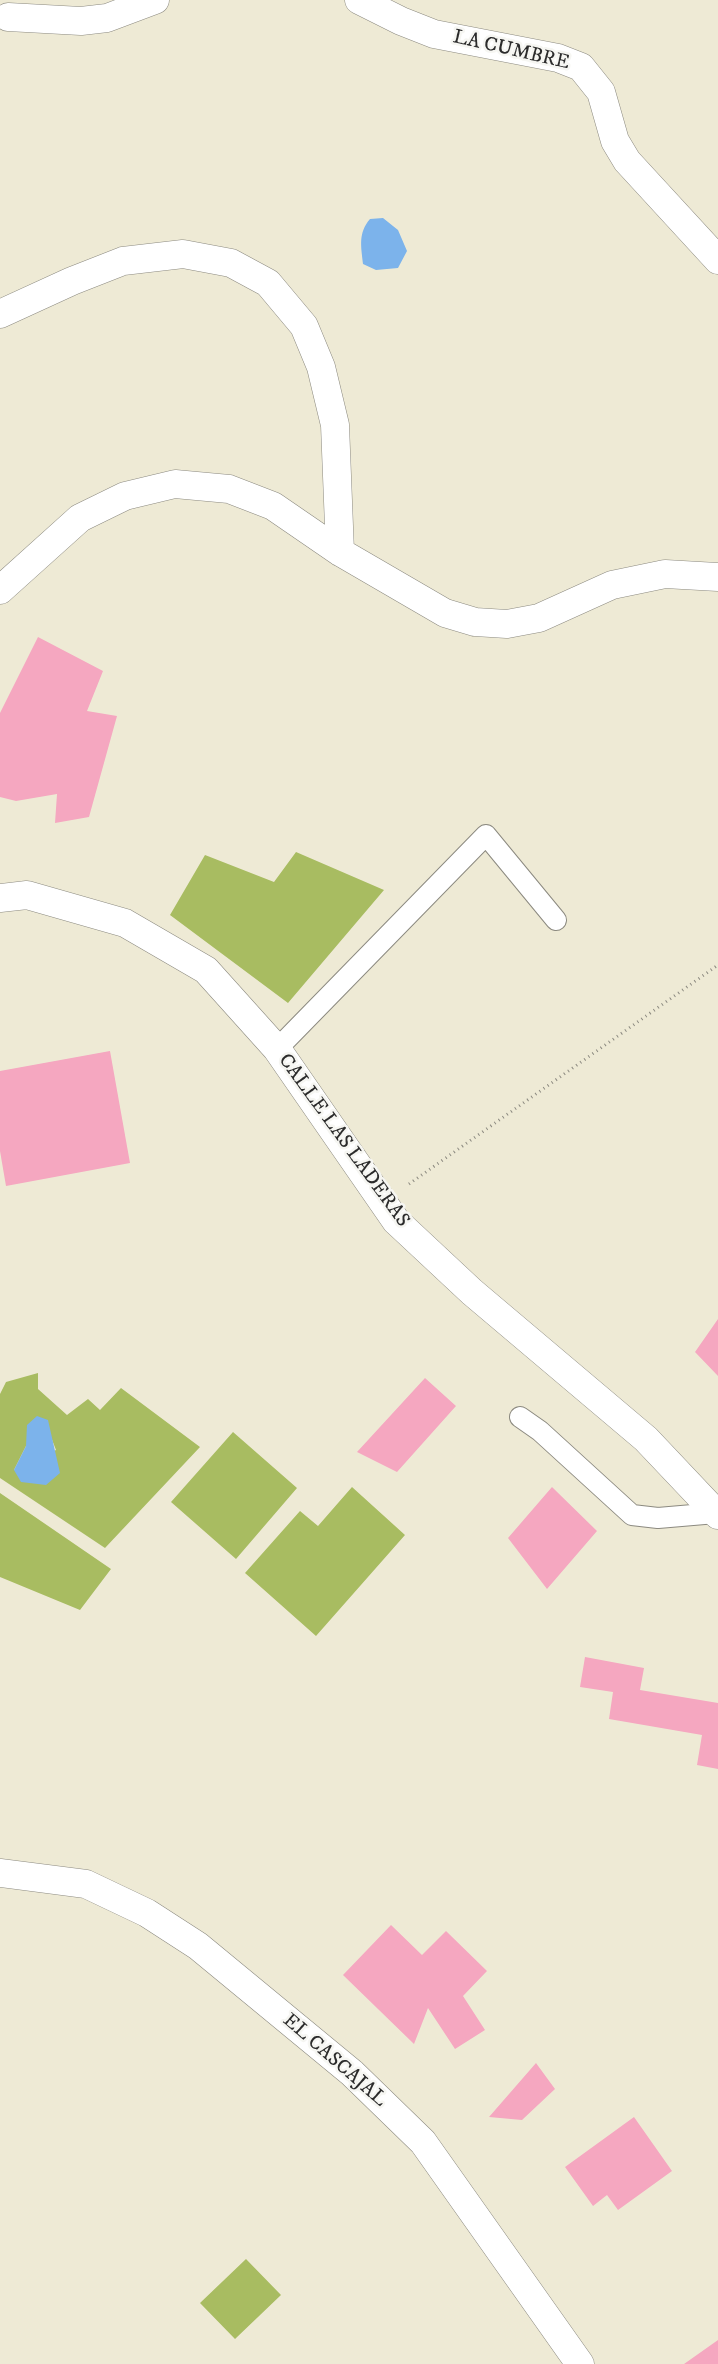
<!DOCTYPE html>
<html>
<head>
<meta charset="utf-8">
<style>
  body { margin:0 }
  canvas { display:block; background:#eeead5 }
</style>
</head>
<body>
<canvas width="718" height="2364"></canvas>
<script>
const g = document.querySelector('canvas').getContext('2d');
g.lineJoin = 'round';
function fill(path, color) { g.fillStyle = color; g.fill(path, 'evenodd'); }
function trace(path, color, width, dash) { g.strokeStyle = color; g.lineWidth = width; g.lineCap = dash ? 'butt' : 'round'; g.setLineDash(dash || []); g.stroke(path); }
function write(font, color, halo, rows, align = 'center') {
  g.font = font + ' "IM FELL DW Pica",serif'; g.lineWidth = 5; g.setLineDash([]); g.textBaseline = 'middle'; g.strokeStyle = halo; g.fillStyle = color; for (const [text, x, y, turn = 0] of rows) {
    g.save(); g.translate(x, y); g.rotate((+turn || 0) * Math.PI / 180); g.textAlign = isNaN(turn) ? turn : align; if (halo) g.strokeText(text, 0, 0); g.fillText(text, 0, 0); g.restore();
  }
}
const green = new Path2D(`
  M296 852 384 890 288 1003 170 915 205 855 274 882Z
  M38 1373V1389L67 1415 88 1399 100 1410 121 1388 200 1447 105 1548 0 1478V1394L6 1382ZM49 1432 56 1450 14 1470 26 1446Z
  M233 1432 297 1488 236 1559 171 1502Z
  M352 1487 405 1535 316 1636 245 1573 300 1511 318 1526Z
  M0 1493 111 1569 80 1610 0 1577Z
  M246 2259 281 2295 235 2339 200 2303Z`);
const water = new Path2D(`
  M383 218 398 230 407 251 398 268 376 270 363 264C361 246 358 233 370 219Z
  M37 1416 48 1420 60 1473 46 1485 21 1482 14 1470 26 1446 27 1425Z`);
const building = new Path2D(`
  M38 637 103 671 87 711 117 716 89 817 55 823 57 794 16 801 0 797V713Z
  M110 1051 130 1163 6 1186 0 1151V1071Z
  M718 1319V1376L695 1352Z
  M425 1378 456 1406 397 1472 357 1452Z
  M552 1487 597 1531 547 1589 508 1538Z
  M585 1657 644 1668 640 1690 718 1703V1769L697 1765 702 1735 609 1719 613 1692 580 1687Z
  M391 1925 422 1955 446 1931 487 1971 463 1996 485 2030 455 2049 428 2008 414 2044 343 1975Z
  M536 2063 555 2089 522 2120 489 2117Z
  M634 2117 672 2171 618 2210 607 2195 593 2206 565 2167Z
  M718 2340V2364H684Z`);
const path = new Path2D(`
  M409 1184 718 965`);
const service = new Path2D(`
  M277 1049 486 835 556 920
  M520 1417 540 1431 632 1515 658 1518 716 1513`);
const minor = new Path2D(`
  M359 0 401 21 434 34 558 58 581 67 601 92 615 141 627 161 718 260
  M8 17 81 21 107 18 155 0
  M0 314 72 281 123 261 183 254 231 263 268 283 304 326 321 367 335 425 340 552
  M0 590 80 518 125 496 175 484 229 489 273 506 340 552 445 613 475 622 507 624 539 618 612 585 665 574 718 577
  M0 898 27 895 125 923 206 970 277 1049 396 1221 472 1292 646 1439 718 1515
  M0 1873 86 1884 147 1913 198 1946 352 2073 423 2142 580 2364`);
const streetNames = [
  ["LA CUMBRE",511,51,13],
  ["CALLE LAS LADERAS",343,1141,54],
  ["EL CASCAJAL",334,2061,41]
];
fill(green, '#a8bc61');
fill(water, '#7cb3eb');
fill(building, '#f5a7c0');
trace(service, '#8c8a80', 22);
trace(minor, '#8c8a80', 29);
trace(path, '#8c8a80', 3, [1, 4]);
trace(service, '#fff', 20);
trace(minor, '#fff', 28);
write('20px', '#2b2b2b', '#f6f6f2', streetNames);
</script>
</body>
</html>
